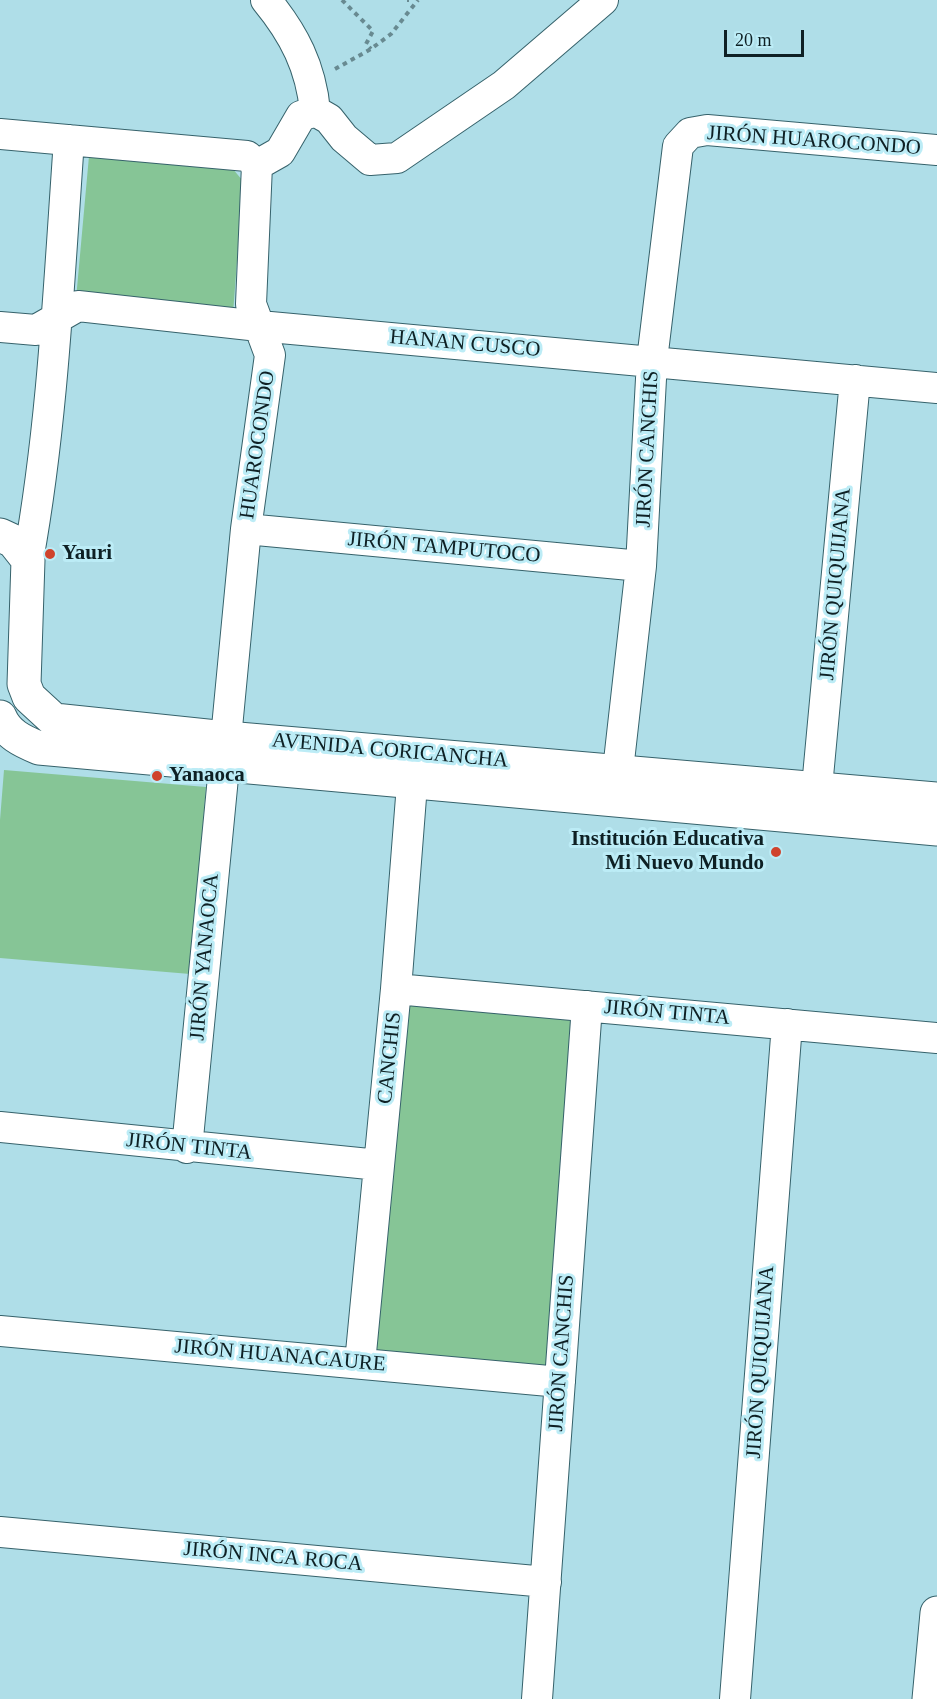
<!DOCTYPE html>
<html>
<head>
<meta charset="utf-8">
<style>
  body { margin:0 }
  #map { position:relative; width:937px; height:1699px; overflow:hidden; background:#afdee8; font-family:Georgia,serif }
  canvas { display:block }
  .scale { position:absolute; left:724px; top:30px; width:80px; height:27px; box-sizing:border-box; border:3px solid #0e2024; border-top:0; padding-left:8px; font-size:18px; line-height:21px; white-space:nowrap; color:#0e2024; -webkit-text-stroke:4px #bcecf6; paint-order:stroke }
</style>
</head>
<body>
<div id="map">
<canvas width="937" height="1699"></canvas>
<div class="scale">20 m</div>
</div>
<script>
const g = document.querySelector('canvas').getContext('2d');
g.lineJoin = 'round';
function fill(path, color) { g.fillStyle = color; g.fill(path, 'evenodd'); }
function trace(path, color, width, dash) { g.strokeStyle = color; g.lineWidth = width; g.lineCap = dash ? 'butt' : 'round'; g.setLineDash(dash || []); g.stroke(path); }
function write(font, color, halo, rows, align = 'center') {
  g.font = font + ' Georgia,serif'; g.lineWidth = 6; g.setLineDash([]); g.textBaseline = 'middle'; g.strokeStyle = halo; g.fillStyle = color; for (const [text, x, y, turn = 0] of rows) {
    g.save(); g.translate(x, y); g.rotate((+turn || 0) * Math.PI / 180); g.textAlign = isNaN(turn) ? turn : align; if (halo) g.strokeText(text, 0, 0); g.fillText(text, 0, 0); g.restore();
  }
}
const green = new Path2D(`
  M89 156 232 168 243 181 233 314 76 299Z
  M4 770 206 787 190 974 0 958V820Z
  M402 996 580 1012 555 1374 367 1356Z`);
const path = new Path2D(`
  M342 0 373 31 366 44 371 49
  M407 0H409
  M335 69 371 49 391 34 418 0`);
const minor = new Path2D(`
  M266 0C294 34 311 67 315 111
  M0 134 247 156 257 165 251 304 270 355 246 529 226 738
  M257 165 280 152 301 116 315 111 329 119 344 138 370 160 397 158 504 85 603 0
  M0 327 36 330 78 306 259 326 937 388
  M246 529 641 566
  M28 560C53 422 59 280 69 140
  M618 770 641 566 652 360 678 146 690 133 707 130 937 150
  M817 787 855 380
  M396 989 937 1038
  M0 1127 379 1165
  M187 1148 224 767
  M0 1331 560 1382
  M360 1363 396 989 414 759
  M0 1532 546 1582
  M537 1699 587 1006
  M735 1699 787 1024`);
const tertiary = new Path2D(`
  M0 535 13 541 28 560 24 684 29 697 54 720 226 738 937 799
  M0 717C7 734 22 741 39 748L937 829
  M929 1699 937 1613`);
const markers = [
  [50,554,6,"#cf432c"],
  [157,776,6,"#cf432c"],
  [776,852,6,"#cf432c"]
];
const streetNames = [
  ["JIRÓN HUAROCONDO",814,141,4],
  ["HANAN CUSCO",465,344,5],
  ["HUAROCONDO",258,445,-82],
  ["JIRÓN CANCHIS",648,449,-87],
  ["JIRÓN TAMPUTOCO",444,548,5],
  ["JIRÓN QUIQUIJANA",836,584,-85],
  ["AVENIDA CORICANCHA",390,751,5],
  ["JIRÓN YANAOCA",205,957,-85],
  ["JIRÓN TINTA",667,1013,5],
  ["CANCHIS",390,1058,-84],
  ["JIRÓN TINTA",189,1147,6],
  ["JIRÓN CANCHIS",562,1353,-86],
  ["JIRÓN HUANACAURE",280,1356,5],
  ["JIRÓN QUIQUIJANA",761,1362,-86],
  ["JIRÓN INCA ROCA",273,1557,5]
];
const poiNames = [
  ["Yauri",62,554],
  ["Yanaoca",169,776],
  ["Institución Educativa",764,840,"right"],
  ["Mi Nuevo Mundo",764,864,"right"]
];
fill(green, '#86c596');
trace(minor, '#36626b', 32);
trace(tertiary, '#36626b', 35);
trace(path, '#688a91', 4, [4.5, 4.5]);
trace(minor, '#fff', 30);
trace(tertiary, '#fff', 33);
for (const [x, y, r, color] of markers) { const dot = new Path2D(); dot.arc(x, y, r, 0, 2 * Math.PI); g.fillStyle = color; g.fill(dot); trace(dot, '#bcecf6', 2); }
write('21px', '#0e2024', '#bcecf6', streetNames);
write('bold 21px', '#0e2024', '#bcecf6', poiNames, 'left');
</script>
</body>
</html>
